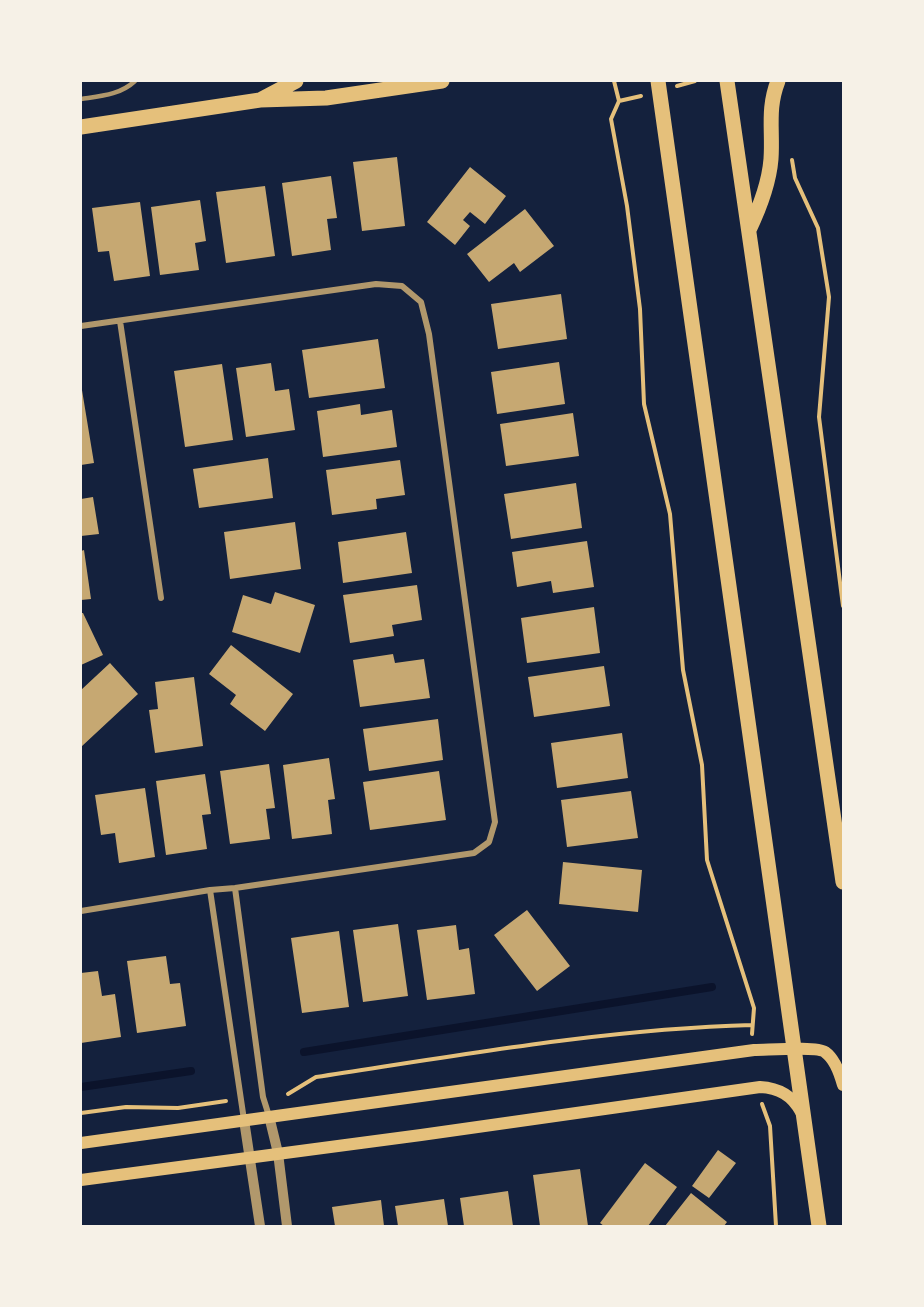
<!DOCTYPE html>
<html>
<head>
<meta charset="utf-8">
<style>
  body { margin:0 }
  #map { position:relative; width:924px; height:1307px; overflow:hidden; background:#14213d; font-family:Merriweather,serif }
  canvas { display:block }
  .frame { position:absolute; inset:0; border:82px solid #f6f1e7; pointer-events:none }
</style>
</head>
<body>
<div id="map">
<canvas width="924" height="1307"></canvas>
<div class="frame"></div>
</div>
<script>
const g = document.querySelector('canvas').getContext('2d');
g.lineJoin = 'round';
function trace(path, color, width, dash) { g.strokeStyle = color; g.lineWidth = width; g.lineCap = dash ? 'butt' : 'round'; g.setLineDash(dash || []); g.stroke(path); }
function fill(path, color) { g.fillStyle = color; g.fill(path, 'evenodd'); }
const stream = new Path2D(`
  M304 1052 712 987
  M81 1087 191 1071`);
const building = new Path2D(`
  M397 157 405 226 362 231 353 162Z
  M470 167 506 196 485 224 470 212 463 220 470 226 455 245 427 222Z
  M331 176 337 218 327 219 331 250 292 256 282 183Z
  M265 186 275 256 226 263 216 192Z
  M200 200 206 241 195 243 199 270 160 275 151 207Z
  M140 202 150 276 114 281 109 251 98 252 92 208Z
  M525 209 554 246 520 272 514 263 489 282 467 254Z
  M561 294 567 339 498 349 491 304Z
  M378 339 385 388 309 398 302 350Z
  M559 362 565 404 497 414 491 372Z
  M271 363 275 391 289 389 295 430 246 437 236 368Z
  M222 364 233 440 185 447 174 371Z
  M81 384 94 463 81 465Z
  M360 404 361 415 392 410 397 447 323 457 317 411Z
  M573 413 579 456 506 466 500 424Z
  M268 458 273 498 199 508 193 469Z
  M400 460 405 495 376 499 377 509 332 515 326 470Z
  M576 483 582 528 511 539 504 494Z
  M93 497 99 534 81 536V499Z
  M295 522 301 569 230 579 224 532Z
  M406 532 412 573 343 583 338 542Z
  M587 541 594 587 553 593 551 581 517 587 512 552Z
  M84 550 91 599 81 600V551Z
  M417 585 422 620 392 625 394 636 350 643 343 595Z
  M275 592 315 605 300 653 232 632 243 595 271 604Z
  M594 607 600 653 527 663 521 618Z
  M81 613H83L103 655 81 665Z
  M231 645 293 694 265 731 230 704 236 695 209 674Z
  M393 654 395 663 424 659 430 698 360 707 353 660Z
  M110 663 138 694 81 747V690Z
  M604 666 610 706 534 717 528 677Z
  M194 677 203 746 155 753 149 710 158 709 155 682Z
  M438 719 443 760 369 771 363 729Z
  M622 733 628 778 557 788 551 743Z
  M329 758 335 799 328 800 332 834 292 839 283 765Z
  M269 764 275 808 266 809 270 839 230 844 220 771Z
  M439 771 446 820 370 830 363 782Z
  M205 774 211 814 202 815 207 849 166 855 156 781Z
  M145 788 155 857 119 863 115 833 101 835 95 795Z
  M631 791 638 838 567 847 561 800Z
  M563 862 642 870 638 912 559 904Z
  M527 910 570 966 537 991 494 935Z
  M398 924 408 996 363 1002 353 930Z
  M456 925 459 950 469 948 475 994 427 1000 417 930Z
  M339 931 349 1007 302 1013 291 938Z
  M166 956 170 984 180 983 186 1026 137 1033 127 961Z
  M98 971 102 996 115 994 121 1037 81 1043V973Z
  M718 1150 736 1163 709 1198 692 1186Z
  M645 1163 677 1187 648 1226H604L600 1223Z
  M580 1169 588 1226H540L533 1175Z
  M508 1191 513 1226H464L460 1198Z
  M691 1193 727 1222 724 1226H665Z
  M444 1199 448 1226H398L395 1206Z
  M381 1200 384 1226H335L332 1207Z`);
const path = new Path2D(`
  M614 81 619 101 611 119 627 206 640 309 644 404 670 514 683 670 702 765 707 860 754 1008 752 1034
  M677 86 695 81
  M619 101 641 96
  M792 160 795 178 818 228 829 297 819 417 843 606
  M288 1094 316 1077C461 1055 606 1029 752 1025
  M762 1104 770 1126 776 1226
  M81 1113 126 1107 178 1108 226 1101`);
const service = new Path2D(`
  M81 99C101 96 120 95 135 81`);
const minor = new Path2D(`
  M120 321 161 598
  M81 326 376 284 402 286 421 302 429 334 495 822 489 842 474 853 235 888 210 890 81 911
  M235 888 263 1097 269 1116
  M210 890 244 1120`);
const tertiary = new Path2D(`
  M269 1116 278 1153 287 1226
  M244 1120 260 1226`);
const secondary = new Path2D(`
  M81 1143 754 1050C768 1050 817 1046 825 1052 835 1059 840 1074 843 1085
  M81 1180 421 1135 760 1087C779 1088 792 1095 801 1112`);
const primary = new Path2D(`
  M658 81 819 1226
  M727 81 843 882
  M262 99 296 81
  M81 127 260 100 326 98 442 81
  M749 230C760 207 769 184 771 159 773 130 767 109 778 81`);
trace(stream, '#0b132b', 8);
fill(building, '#c6a872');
trace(path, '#e5c07b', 4);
trace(service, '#b1986c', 4.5);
trace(minor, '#b1986c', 6);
trace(tertiary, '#b1986c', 10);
trace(secondary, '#e5c07b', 12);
trace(primary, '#e5c07b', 15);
</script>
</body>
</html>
